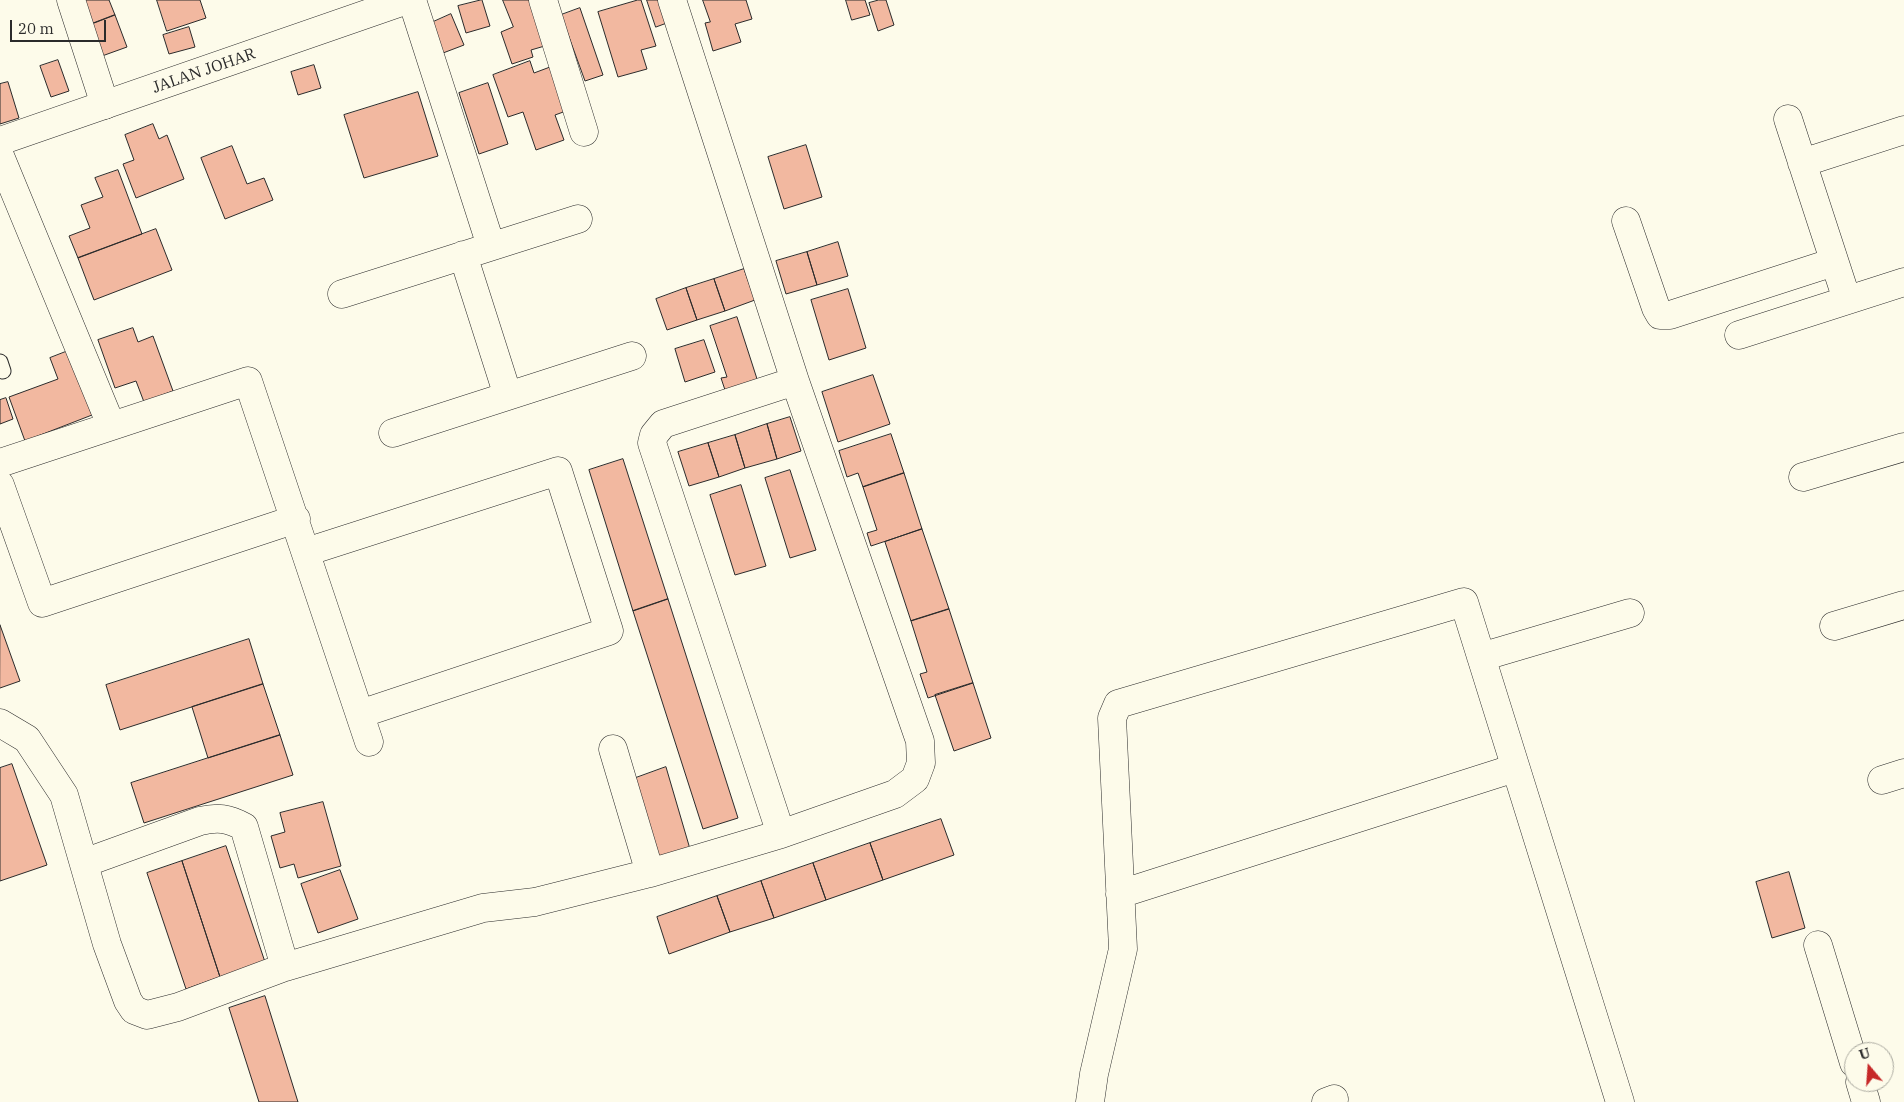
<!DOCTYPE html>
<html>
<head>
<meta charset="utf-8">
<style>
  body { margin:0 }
  #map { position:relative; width:1904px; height:1102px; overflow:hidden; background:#fdfbea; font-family:"IBM Plex Serif",serif }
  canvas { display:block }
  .north { position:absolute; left:1844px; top:1042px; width:50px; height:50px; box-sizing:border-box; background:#fdfbea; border:1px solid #a9a89e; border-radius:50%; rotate:342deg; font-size:14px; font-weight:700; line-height:20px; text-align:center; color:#2b2b2b }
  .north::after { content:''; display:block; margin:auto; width:18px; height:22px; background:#c62828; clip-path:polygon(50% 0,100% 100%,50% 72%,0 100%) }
  .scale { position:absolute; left:10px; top:20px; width:96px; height:22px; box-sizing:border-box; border:2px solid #2b2b2b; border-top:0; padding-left:6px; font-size:15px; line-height:18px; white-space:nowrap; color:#2b2b2b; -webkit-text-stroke:4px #fdfbea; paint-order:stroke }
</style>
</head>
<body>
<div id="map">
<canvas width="1904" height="1102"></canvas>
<div class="north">U</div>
<div class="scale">20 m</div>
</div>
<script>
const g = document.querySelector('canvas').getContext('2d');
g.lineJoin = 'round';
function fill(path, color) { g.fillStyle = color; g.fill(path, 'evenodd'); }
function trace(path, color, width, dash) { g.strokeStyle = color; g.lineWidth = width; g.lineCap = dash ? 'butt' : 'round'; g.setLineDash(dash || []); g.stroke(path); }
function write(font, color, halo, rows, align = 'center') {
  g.font = font + ' "IBM Plex Serif",serif'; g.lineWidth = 4; g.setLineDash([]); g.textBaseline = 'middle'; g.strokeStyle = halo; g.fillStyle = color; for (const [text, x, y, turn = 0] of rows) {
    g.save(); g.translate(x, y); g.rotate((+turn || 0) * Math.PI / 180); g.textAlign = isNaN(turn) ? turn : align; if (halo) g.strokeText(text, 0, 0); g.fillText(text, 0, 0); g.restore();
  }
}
const building = new Path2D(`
  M80 0H109L115 15 89 25Z
  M157 0H200L206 18 167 31Z
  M482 0 490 26 466 33 458 6Z
  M503 0H532L548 45 531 50 533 57 512 64 501 32 513 27Z
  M638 0H641L656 46 641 50 647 69 618 77 598 12Z
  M647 0H668L675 20 656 27Z
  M703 0H746L752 19 735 24 741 42 713 51 705 23 710 22Z
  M846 0H865L870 15 852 20Z
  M879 0H886L894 25 878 31 869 3Z
  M580 8 603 75 585 81 561 15Z
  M451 14 464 45 443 53 431 23Z
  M115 15 127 47 102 56 89 25Z
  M189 27 195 47 169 54 163 35Z
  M58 60 69 91 51 97 40 66Z
  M530 61 534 73 550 67 566 111 555 115 564 140 536 150 523 112 508 117 493 75Z
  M314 65 321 88 298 95 291 72Z
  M8 82 19 118 0 124V84Z
  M488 83 508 144 479 154 459 93Z
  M418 92 438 156 364 178 344 115Z
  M153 124 159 139 167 135 184 179 136 198 123 164 134 160 125 135Z
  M806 145 822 197 784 209 768 157Z
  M232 146 247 184 264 178 273 200 225 219 201 158Z
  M118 170 142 234 78 258 69 236 90 228 81 205 103 197 95 178Z
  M156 229 172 270 94 300 78 258Z
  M838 242 848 276 817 285 807 252Z
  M807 252 817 285 786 294 776 261Z
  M744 269 755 300 725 311 714 279Z
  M714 279 725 311 697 320 686 288Z
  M686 288 697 320 667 330 656 299Z
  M848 289 866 348 829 360 811 300Z
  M737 317 758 382 726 393 721 378 727 377 710 326Z
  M133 328 138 342 153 336 173 391 144 402 136 381 115 388 98 340Z
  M704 340 715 372 685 382 675 349Z
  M68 351 92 415 25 441 9 397 58 379 50 358Z
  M873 375 890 424 838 442 822 392Z
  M6 398 13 419 0 424V400Z
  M790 417 801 451 777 459 767 424Z
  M767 424 777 459 745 468 735 435Z
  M891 434 904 473 863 487 858 473 847 477 839 451Z
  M735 435 745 468 719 477 708 443Z
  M708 443 719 477 689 486 678 452Z
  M623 459 668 599 633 611 589 470Z
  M790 470 816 550 790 558 765 478Z
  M904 473 922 529 871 546 867 533 877 530 863 487Z
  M741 485 766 566 735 575 710 495Z
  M922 529 949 609 911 621 885 542Z
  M668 599 738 818 703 829 633 611Z
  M949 609 973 683 928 698 920 674 927 672 911 621Z
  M0 625 20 681 0 688Z
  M249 639 263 684 120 730 106 685Z
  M973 683 991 738 954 751 935 695Z
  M263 684 280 735 208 758 192 707Z
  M280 735 293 775 144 823 131 783Z
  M12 764 47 865 0 881V768Z
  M666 767 690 849 658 860 633 779Z
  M323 802 341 866 298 878 294 864 280 868 271 836 285 832 280 813Z
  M941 819 954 855 883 880 870 843Z
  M870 843 883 880 826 900 813 863Z
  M226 846 265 962 220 977 182 861Z
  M182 861 220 977 186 989 147 873Z
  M813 863 826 900 774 918 761 881Z
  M340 870 358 919 318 933 301 884Z
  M1789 872 1805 928 1772 938 1756 882Z
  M761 881 774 918 730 932 717 896Z
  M717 896 730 932 669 954 657 917Z
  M265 996 298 1102H259L229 1008Z`);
const service = new Path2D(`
  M0 362 3 371`);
const minor = new Path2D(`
  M71 0 105 105
  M412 0 491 246
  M543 0 584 132
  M1788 119 1847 300
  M0 156 111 425
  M1802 163 1904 130
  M1626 221 1656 308 1660 315H1670L1834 262
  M463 255 508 396
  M342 294 578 219
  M1739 335 1904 282
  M393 433 632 356
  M0 463 248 381 369 742
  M1803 477 1904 447
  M0 485 42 603 296 519
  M306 552 558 471 609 631 360 714
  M1834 626 1904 605
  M1481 657 1630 613
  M0 723 27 739 64 795 107 944 128 1001 134 1010 147 1015 178 1007 285 967 244 827C228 818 218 817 200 821L84 863
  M613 749 650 873
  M1882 780 1904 773
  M781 834 652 443 654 435 663 424 795 381
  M1120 894 1515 768
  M1818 945 1854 1063
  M285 967 483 908 535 902 650 873 781 834 895 794 915 779 921 763 920 741 795 381 672 0
  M1860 1082 1866 1102
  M1090 1102 1094 1074 1123 949 1112 718 1118 704 1464 602 1620 1102
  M1326 1102 1334 1099`);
const tertiary = new Path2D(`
  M0 141 407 0`);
const streetNames = [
  ["JALAN JOHAR",204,71,-19]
];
fill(building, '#f2b8a0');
trace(building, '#2b2b2b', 1);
trace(service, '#2b2b2b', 17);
trace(minor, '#2b2b2b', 29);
trace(tertiary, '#2b2b2b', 29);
trace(service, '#fdfbea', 15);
trace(minor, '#fdfbea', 28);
trace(tertiary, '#fdfbea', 28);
write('16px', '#2b2b2b', '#fdfbea', streetNames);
</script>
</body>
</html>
